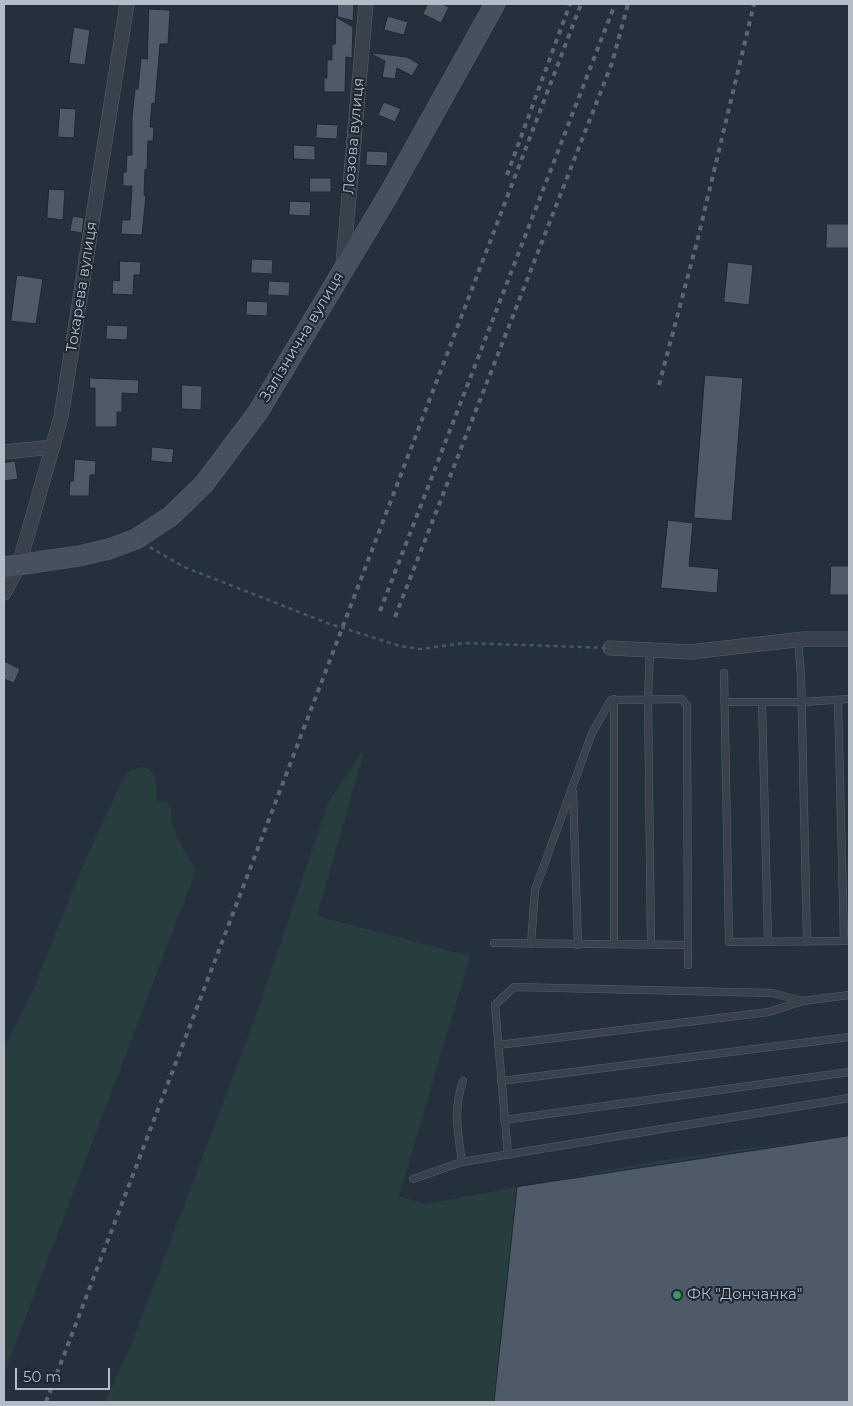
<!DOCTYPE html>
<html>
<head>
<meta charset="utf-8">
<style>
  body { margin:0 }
  #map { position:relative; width:853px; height:1406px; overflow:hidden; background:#24303c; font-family:Montserrat,sans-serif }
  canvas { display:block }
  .frame { position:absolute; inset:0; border:5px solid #b4bcc8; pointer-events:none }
  .scale { position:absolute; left:15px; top:1368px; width:95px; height:22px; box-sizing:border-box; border:2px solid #b4bcc8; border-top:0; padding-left:6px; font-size:15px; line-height:18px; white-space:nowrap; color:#b4bcc8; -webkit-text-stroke:4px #1d2631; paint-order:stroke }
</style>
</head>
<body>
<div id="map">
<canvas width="853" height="1406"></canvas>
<div class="frame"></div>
<div class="scale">50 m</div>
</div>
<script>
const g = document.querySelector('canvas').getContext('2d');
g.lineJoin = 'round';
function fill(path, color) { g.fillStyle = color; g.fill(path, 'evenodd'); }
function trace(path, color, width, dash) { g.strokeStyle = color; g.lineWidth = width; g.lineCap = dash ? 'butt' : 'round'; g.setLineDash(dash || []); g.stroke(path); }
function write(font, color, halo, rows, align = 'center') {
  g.font = font + ' Montserrat,sans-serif'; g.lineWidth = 4; g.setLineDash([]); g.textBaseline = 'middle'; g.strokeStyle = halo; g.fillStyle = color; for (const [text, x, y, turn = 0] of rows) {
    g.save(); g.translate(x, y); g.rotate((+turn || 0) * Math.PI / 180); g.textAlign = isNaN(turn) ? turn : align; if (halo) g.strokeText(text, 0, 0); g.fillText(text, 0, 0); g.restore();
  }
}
const green = new Path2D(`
  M365 748 317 916 470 956 399 1196 425 1204 663 1160 849 1135V1402H105L132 1343 254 1021 329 801Z
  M140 767C159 767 156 788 157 802L166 801C174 808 170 815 172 823 176 839 188 856 196 870L4 1374V1048L33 990 82 867 123 779 130 770Z`);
const building = new Path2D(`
  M338 4H354L353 21 338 17Z
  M428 4H442L449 7 441 23 423 14Z
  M149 9 170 10 168 44H160L155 104 152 103 150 127H154L153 141H148L147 170 145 169 144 195 146 196 142 235 121 234 122 220H130L132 186H123V172H126L127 155H132V117L135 89H138L141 58 147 59Z
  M388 16 408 22 404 35 384 30Z
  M336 17 353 27 352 58 346 57 345 92H324V78H327V60H332V44H335Z
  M74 27 90 30 85 65 69 63Z
  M373 53 407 57 419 64 412 76 397 68 395 79 382 77 385 61 373 55Z
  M384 102 401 109 395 122 378 115Z
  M60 108 76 109 74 138 58 137Z
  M317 124 338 125 337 139 316 138Z
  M294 145 315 146V160L294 159Z
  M367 151 388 152 387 166 366 165Z
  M310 178H331V192H310Z
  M49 189 65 190 63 220 47 218Z
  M290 201 311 202 310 216 289 215Z
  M73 216 84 218 82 233 70 231Z
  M827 224H849V248H826Z
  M252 259 273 260 272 274 251 273Z
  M120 261 141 262 140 275H134L133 295 112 294 113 280 119 281Z
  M728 262 753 265 749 305 724 302Z
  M17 275 43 279 36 324 11 321Z
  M269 281 290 282 289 296 268 295Z
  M247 301 268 302 267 316 246 315Z
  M107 325 128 326 127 340 106 339Z
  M705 375 743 378 732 521 694 518Z
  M90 378 139 380 138 394 122 393V412H117V427H95V388H90Z
  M182 385 202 386 201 410 182 409Z
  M152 447 174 449 172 463 151 461Z
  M75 459 96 461 95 475H90L89 496H69L70 481H73Z
  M15 461 18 479 4 481V463Z
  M668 520 693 523 689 566 719 569 717 593 661 588Z
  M831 566H849V595H830Z
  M4 661 20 669 14 683 4 679Z
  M849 1136V1402H494L517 1187Z`);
const lane = new Path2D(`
  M798 639 801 675 807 942
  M650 650 648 699 651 944
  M724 673 729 942 849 941
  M838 700 844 941
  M724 702H802L849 699
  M762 702 768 942
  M573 792 578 945
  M494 943 688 945
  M531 944 535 890 592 733 611 700 682 699 687 706 688 965
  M614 944V699
  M498 1045 769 1012 803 1001 849 995
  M501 1081 849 1037
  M504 1120 849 1072
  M508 1155 495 1005 514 987 772 993 803 1001
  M462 1162C458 1134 453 1109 463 1081
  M413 1179 462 1162 849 1098`);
const street = new Path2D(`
  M343 265 366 4
  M4 452 53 447
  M4 593 19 565 61 417 127 4
  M610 648 690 652 804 639H849`);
const secondary = new Path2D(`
  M4 567 79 556 109 549 136 539 171 516 204 484 258 412 389 194 495 4`);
const rail = new Path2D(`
  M507 175 570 4
  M659 385 698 238 754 4
  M380 611 615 4
  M395 617 612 63 628 4
  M46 1402 581 4`);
const pathBridge = new Path2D(`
  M136 539 184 567 327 623 400 646 420 649 465 643 610 648`);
const markers = [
  [677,1295,5,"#2e9e5b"]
];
const streetNames = [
  ["Лозова вулиця",354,136,-85],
  ["Токарева вулиця",82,287,-81],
  ["Залізнична вулиця",302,337,-59]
];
const poiNames = [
  ["ФК \"Дончанка\"",687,1295]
];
fill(green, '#273d3e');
fill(building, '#4e5a67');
trace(building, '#1f2833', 1);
trace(lane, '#565f6a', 8);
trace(street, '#565f6a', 15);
trace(secondary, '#565f6a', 21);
trace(lane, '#38414c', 7);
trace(street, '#38414c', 14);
trace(secondary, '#46515f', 20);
trace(rail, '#5a6673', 4, [5, 5]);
trace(pathBridge, '#465a5c', 2.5, [4, 4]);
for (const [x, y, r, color] of markers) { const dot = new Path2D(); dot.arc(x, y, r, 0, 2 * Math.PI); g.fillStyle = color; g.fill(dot); trace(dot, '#1d2631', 2); }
write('15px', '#b4bcc8', '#1d2631', streetNames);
write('15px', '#b4bcc8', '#1d2631', poiNames, 'left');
</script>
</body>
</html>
